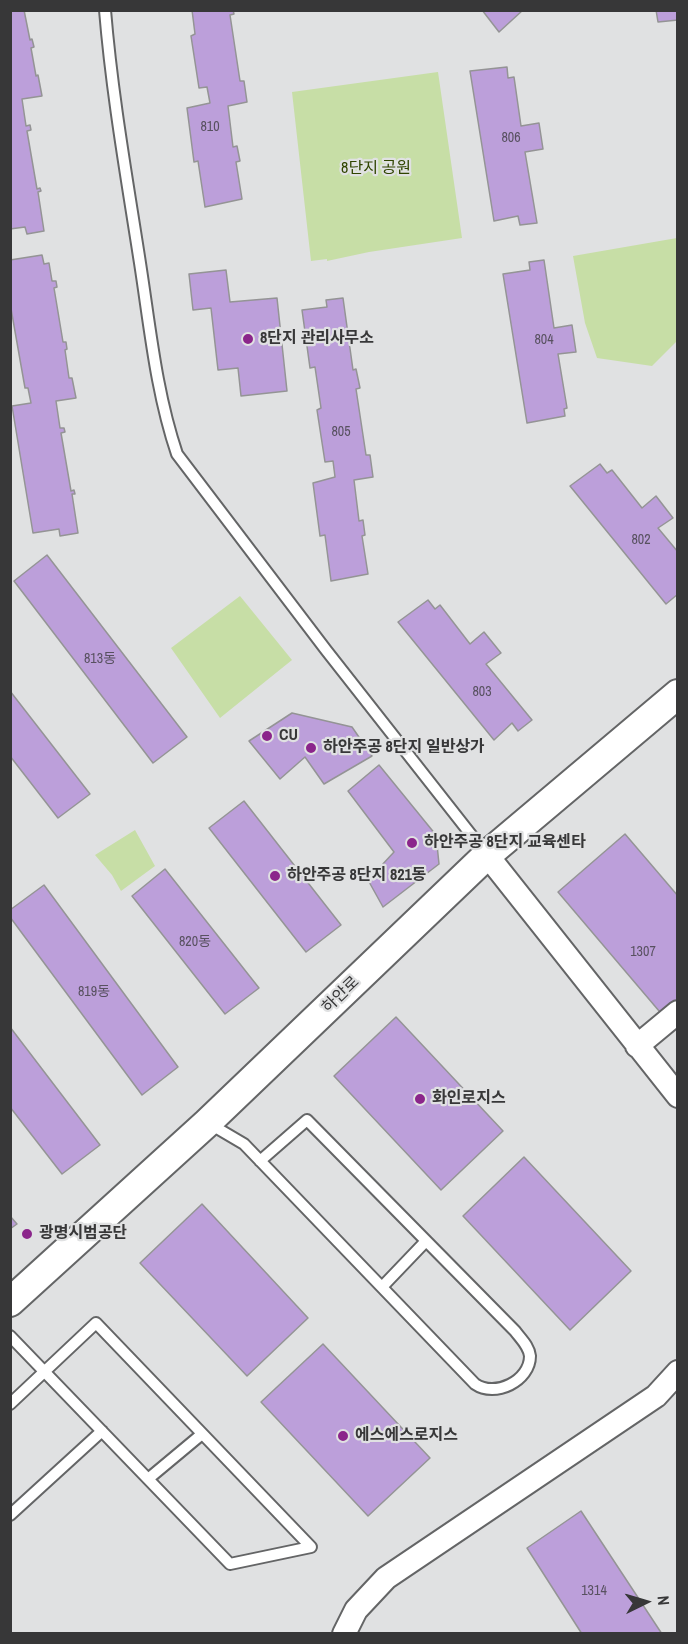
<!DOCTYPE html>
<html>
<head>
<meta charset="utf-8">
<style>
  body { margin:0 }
  #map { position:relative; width:688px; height:1644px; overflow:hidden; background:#e0e1e2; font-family:"Archivo Narrow",sans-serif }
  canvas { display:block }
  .frame { position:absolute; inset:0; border:12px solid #373738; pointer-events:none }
  .north { position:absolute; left:616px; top:1572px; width:60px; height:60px; -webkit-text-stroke:4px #e0e1e2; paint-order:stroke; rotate:85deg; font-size:16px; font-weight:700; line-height:24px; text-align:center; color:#373738 }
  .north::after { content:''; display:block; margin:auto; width:21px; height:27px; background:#373738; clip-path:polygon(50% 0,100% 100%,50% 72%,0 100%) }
</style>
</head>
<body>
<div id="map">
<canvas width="688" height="1644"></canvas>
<div class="frame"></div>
<div class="north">N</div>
</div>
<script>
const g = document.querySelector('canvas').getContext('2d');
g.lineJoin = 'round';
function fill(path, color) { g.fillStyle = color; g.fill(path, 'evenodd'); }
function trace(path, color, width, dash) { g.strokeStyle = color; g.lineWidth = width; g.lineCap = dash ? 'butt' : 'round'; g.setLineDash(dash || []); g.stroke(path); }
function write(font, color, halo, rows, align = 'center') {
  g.font = font + ' "Archivo Narrow","Noto Sans KR",sans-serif'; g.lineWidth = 4.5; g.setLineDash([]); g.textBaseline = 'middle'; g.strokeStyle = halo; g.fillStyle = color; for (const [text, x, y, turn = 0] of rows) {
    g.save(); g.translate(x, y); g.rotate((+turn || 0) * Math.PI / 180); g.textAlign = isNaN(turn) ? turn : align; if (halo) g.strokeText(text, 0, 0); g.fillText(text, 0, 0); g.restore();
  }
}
const green = new Path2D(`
  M438 72 462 238 369 252 327 261V259L311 261 292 92Z
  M677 238V341L652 366 597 358 585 323 573 256Z
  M240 596 292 660 220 718 171 648Z
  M135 830 155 866 121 891 112 875 95 855Z`);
const building = new Path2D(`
  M10 10H24L30 40 32 39 34 47 31 48 36 76 38 75 42 96 22 99 26 126 30 125 31 130 27 131 37 189 40 188 41 191 38 192 44 231 27 234 25 227 10 229Z
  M192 10H233L234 14 230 15 240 81H244L247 102 228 106 233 147 237 146 240 161 236 162 242 199 205 207 198 161 194 162 187 108 210 103 207 87 199 88 191 36 195 34Z
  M482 10H523L499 32Z
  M656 10H678V20L658 22Z
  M507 67 508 78 514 77 521 126 539 123 543 149 525 152 537 223 520 225 518 216 494 221 470 71Z
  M42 255 44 264 49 263 52 281H56L57 287 54 288 63 342H66L67 349 65 350 69 378H72L76 398 56 401 60 428H64L65 432 61 433 71 491 74 490 75 494H72L78 533 60 536 59 529 33 533 12 406 31 403 28 388H25L10 303V260Z
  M544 260 554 328 572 325 576 352 558 354 567 408 564 409 565 416 527 423 503 274 530 270 529 262Z
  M226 270 230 302 277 298 287 391 241 396 238 368 218 370 211 308 193 310 189 274Z
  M343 298 353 370 356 369 360 388 356 389 366 455H370L373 477 354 480 359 521 363 520 365 535 362 536 368 574 331 581 325 535 320 536 313 483 335 477 333 461 325 462 317 410 321 408 315 367 310 368 302 310 327 307 326 300Z
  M600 464 607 473 612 470 642 508 656 496 673 518 658 528 678 552V594L666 604 570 486Z
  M47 555 187 737 153 763 14 581Z
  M428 600 435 609 440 605 470 644 484 632 501 653 486 664 532 720 518 731 512 723 494 740 398 622Z
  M10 691 90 794 58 818 10 756Z
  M292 713 352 727 372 756 324 784 305 757 280 779 249 741Z
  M379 765 436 835 439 864 383 907 368 880 394 852 348 791Z
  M244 801 341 925 306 952 209 828Z
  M625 834 678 896V1008L665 1018 558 892Z
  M165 869 259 988 225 1014 132 896Z
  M44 885 178 1067 142 1095 10 917V910Z
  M396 1017 503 1131 441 1190 334 1076Z
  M10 1027 100 1145 62 1174 10 1107Z
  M524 1157 631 1271 570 1330 463 1216Z
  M202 1204 308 1318 247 1376 140 1263Z
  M10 1216 17 1224 10 1229Z
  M323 1344 430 1458 368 1516 261 1402Z
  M581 1511 662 1634H582L527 1548Z`);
const service = new Path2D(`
  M105 10C112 95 127 179 140 263 150 327 156 392 177 454L326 650 487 855
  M210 1124 244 1144 475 1384C495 1398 530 1381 530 1356 529 1346 521 1339 515 1331L307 1120 260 1161
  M382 1287 426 1241
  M10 1336 230 1564 311 1547 96 1323 10 1404
  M148 1479 202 1434
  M10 1515 102 1431`);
const minor = new Path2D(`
  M487 855 678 1096
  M637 1046 678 1012
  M344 1634 356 1610 386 1578 656 1396 678 1372`);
const tertiary = new Path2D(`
  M10 1302 207 1123 487 855 678 694`);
const markers = [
  [248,339,6,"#8b258b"],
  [267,736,6,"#8b258b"],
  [311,748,6,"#8b258b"],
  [412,843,6,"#8b258b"],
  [275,876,6,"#8b258b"],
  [420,1099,6,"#8b258b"],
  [27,1234,6,"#8b258b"],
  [343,1436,6,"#8b258b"]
];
const numberNames = [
  ["810",210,127],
  ["806",511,138],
  ["804",544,340],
  ["805",341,432],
  ["802",641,540],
  ["813동",100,659],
  ["803",482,692],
  ["820동",195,942],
  ["1307",643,952],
  ["819동",94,992],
  ["1314",594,1591]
];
const parkNames = [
  ["8단지 공원",376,169]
];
const poiNames = [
  ["8단지 관리사무소",260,339],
  ["CU",279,736],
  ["하안주공 8단지 일반상가",323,748],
  ["하안주공 8단지 교육센타",424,843],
  ["하안주공 8단지 821동",287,876],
  ["화인로지스",432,1099],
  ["광명시범공단",39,1234],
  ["에스에스로지스",355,1436]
];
const streetNames = [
  ["하안로",341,995,-44]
];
fill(green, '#c7dea6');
fill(building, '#bc9fda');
trace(building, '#949495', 1.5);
trace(service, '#646566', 14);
trace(minor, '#646566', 26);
trace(tertiary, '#646566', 32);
trace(service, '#fff', 10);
trace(minor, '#fff', 22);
trace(tertiary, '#fff', 28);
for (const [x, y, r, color] of markers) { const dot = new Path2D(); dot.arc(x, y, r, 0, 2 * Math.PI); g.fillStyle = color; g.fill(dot); trace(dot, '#e0e1e2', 2); }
write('14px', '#585160', null, numberNames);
write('16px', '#304500', '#e0e1e2', parkNames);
write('bold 16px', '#373738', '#e0e1e2', poiNames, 'left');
write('16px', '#373738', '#e0e1e2', streetNames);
</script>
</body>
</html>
